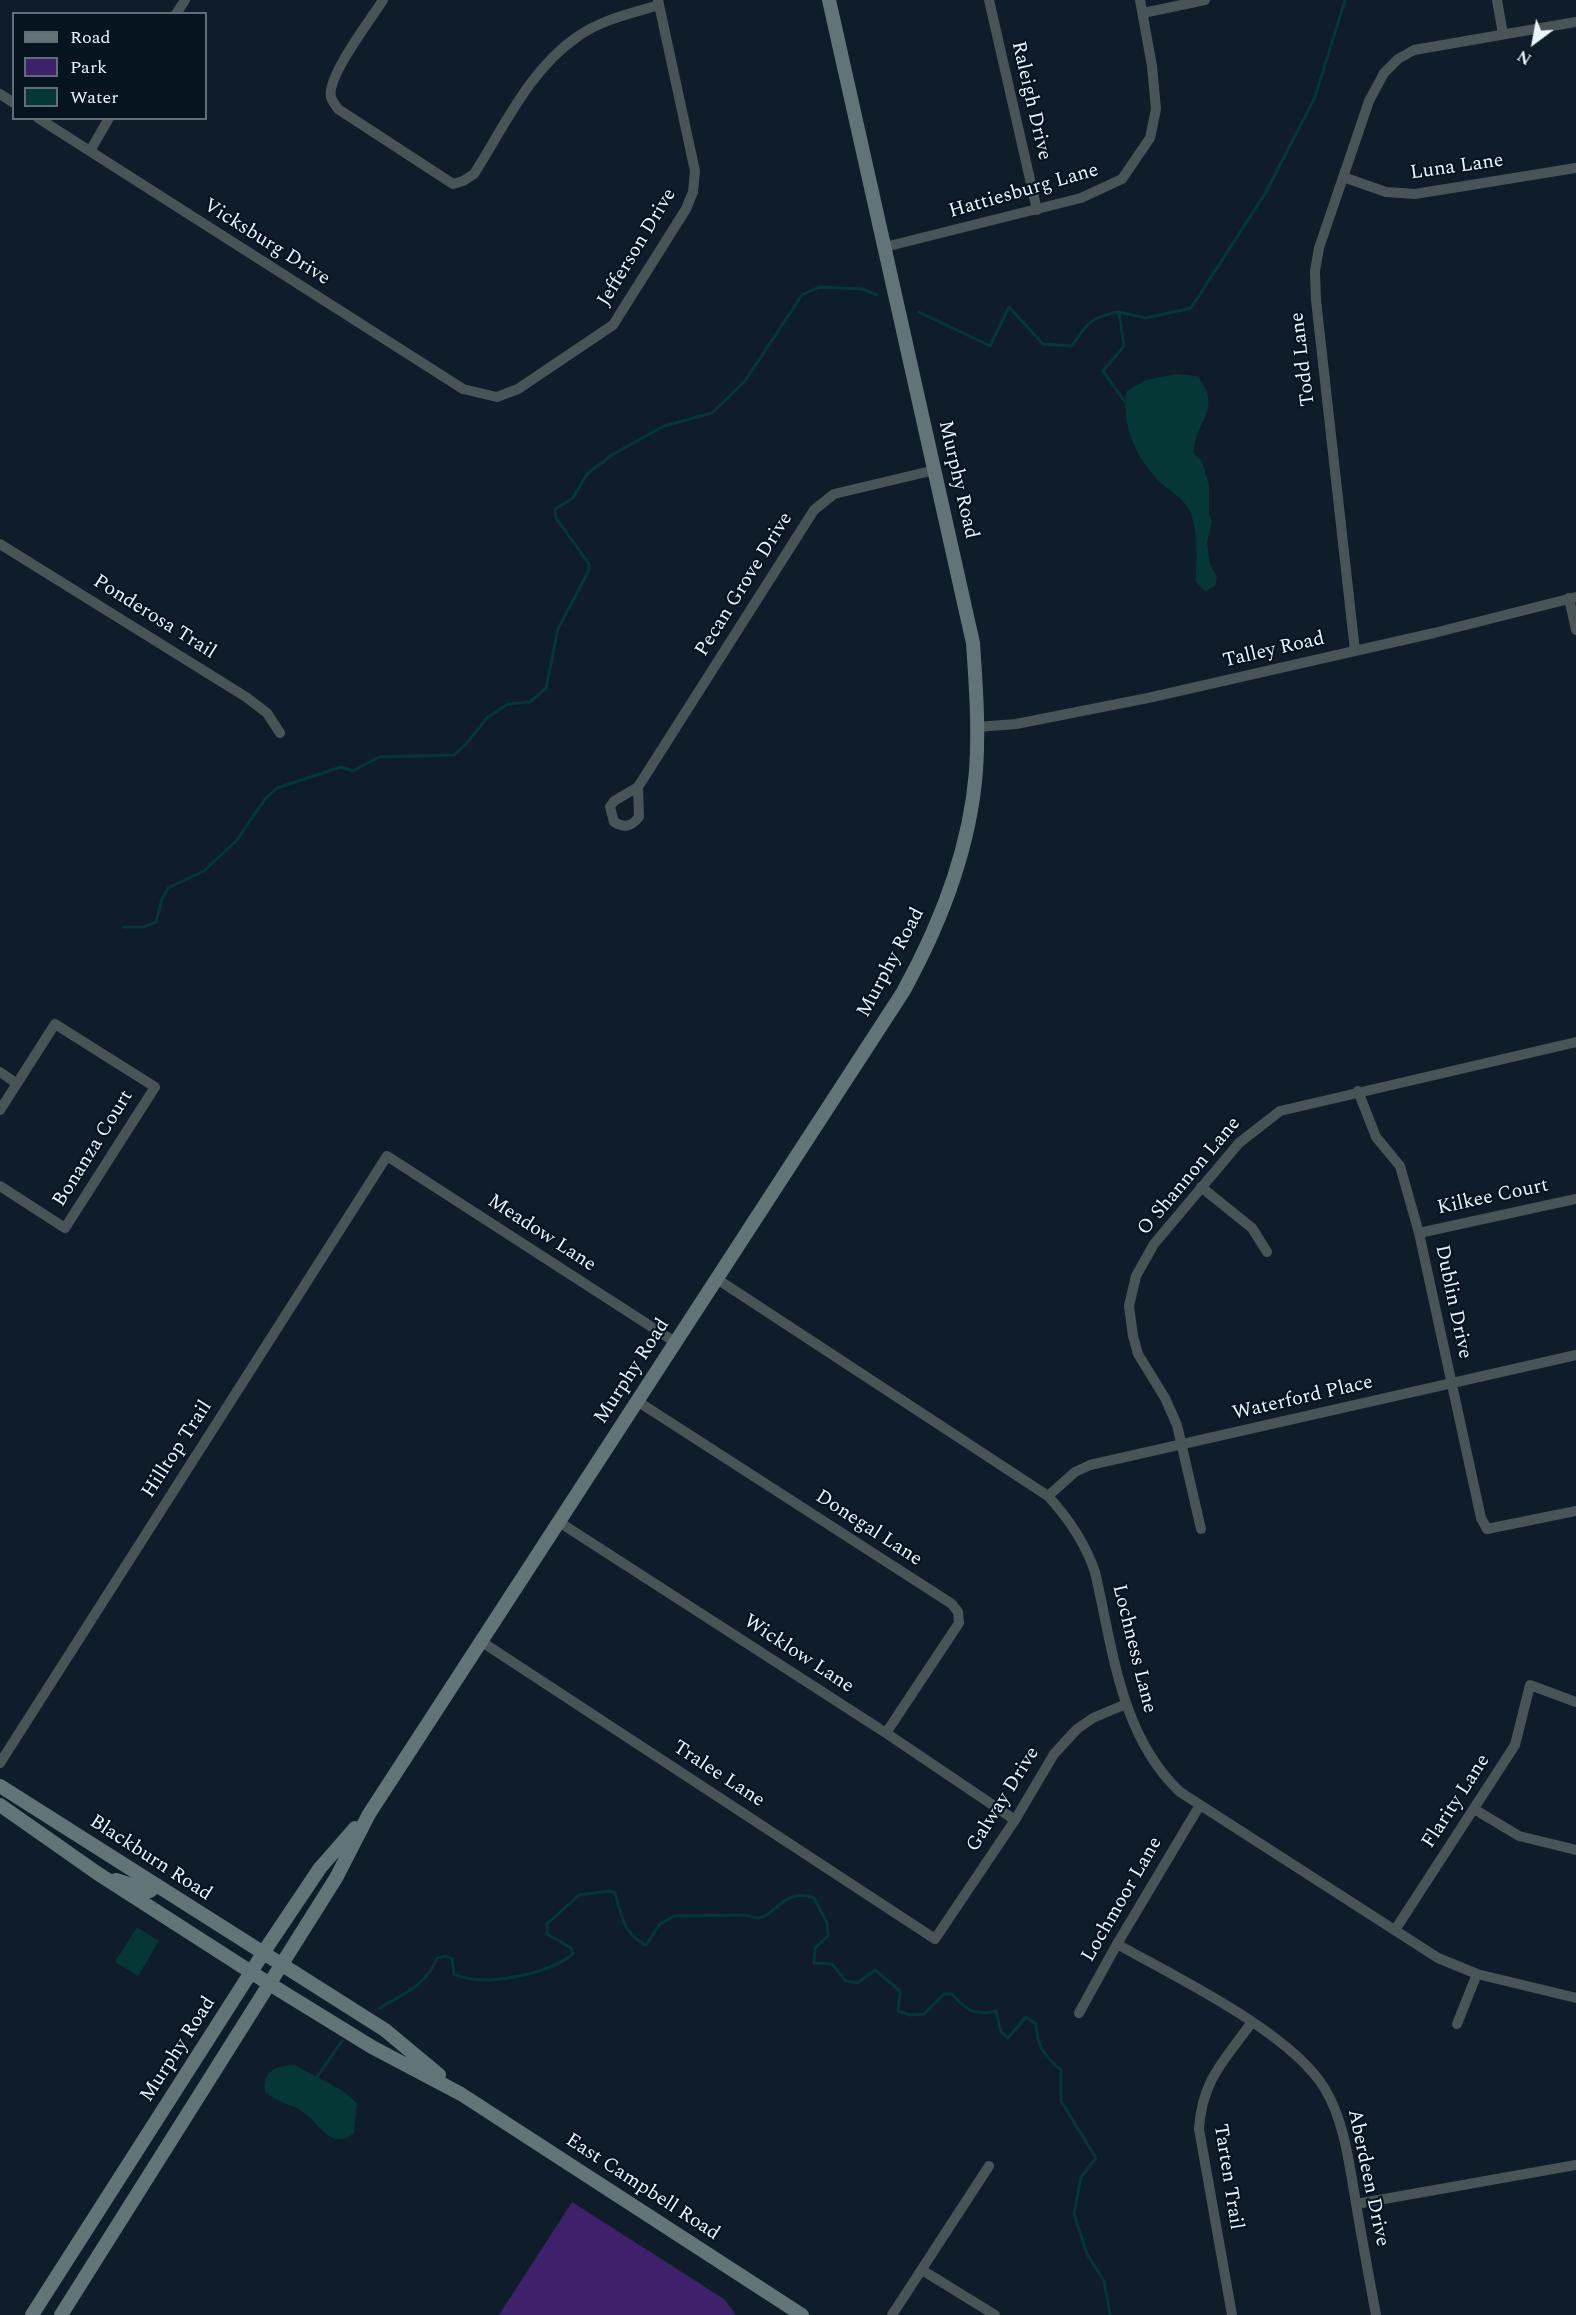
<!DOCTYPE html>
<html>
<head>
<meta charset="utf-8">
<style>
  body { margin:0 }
  #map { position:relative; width:1576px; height:2315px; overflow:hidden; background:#0e1d29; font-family:Spectral,serif }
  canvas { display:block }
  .legend { position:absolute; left:12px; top:12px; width:195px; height:108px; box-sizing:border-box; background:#061420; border:2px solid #616e78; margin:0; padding:8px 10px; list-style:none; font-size:18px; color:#eaf4fd }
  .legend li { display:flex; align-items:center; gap:12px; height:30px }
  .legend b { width:30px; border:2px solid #616e78 }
  .north { position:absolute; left:1504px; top:12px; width:60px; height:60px; -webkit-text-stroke:4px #061420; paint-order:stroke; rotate:212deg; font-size:16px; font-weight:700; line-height:24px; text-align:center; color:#eaf4fd }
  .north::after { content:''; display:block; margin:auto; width:21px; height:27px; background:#eaf4fd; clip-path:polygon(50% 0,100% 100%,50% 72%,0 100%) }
</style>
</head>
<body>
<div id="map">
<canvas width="1576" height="2315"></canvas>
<ul class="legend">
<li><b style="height:8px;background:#637479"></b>Road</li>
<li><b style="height:16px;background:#3e216a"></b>Park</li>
<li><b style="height:16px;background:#043736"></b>Water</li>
</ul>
<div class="north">N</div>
</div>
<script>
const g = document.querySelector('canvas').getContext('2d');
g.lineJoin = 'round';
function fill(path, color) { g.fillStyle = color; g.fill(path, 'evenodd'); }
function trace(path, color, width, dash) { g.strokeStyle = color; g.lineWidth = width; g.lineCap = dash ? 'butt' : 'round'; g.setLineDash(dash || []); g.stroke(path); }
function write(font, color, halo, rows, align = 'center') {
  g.font = font + ' Spectral,serif'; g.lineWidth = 4.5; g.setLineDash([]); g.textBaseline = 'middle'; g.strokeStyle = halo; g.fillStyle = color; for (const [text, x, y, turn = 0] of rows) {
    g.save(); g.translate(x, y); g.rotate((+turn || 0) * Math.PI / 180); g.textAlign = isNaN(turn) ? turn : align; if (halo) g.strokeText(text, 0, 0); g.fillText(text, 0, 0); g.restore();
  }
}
const green = new Path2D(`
  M572 2202 724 2299 736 2315H499Z`);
const water = new Path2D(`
  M1176 374 1197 376C1225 410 1193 422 1194 454L1202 461 1209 486V514L1212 522 1207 542 1210 564 1217 577 1215 586 1205 591 1196 582C1196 560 1199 533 1190 512 1183 497 1172 493 1161 483 1137 461 1120 423 1127 391L1146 380Z
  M137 1927 159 1941 138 1976 115 1962Z
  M295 2065 343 2091 357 2103 354 2133C349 2137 344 2140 337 2139 325 2137 316 2122 307 2115 294 2104 277 2103 265 2092 263 2070 275 2066 295 2065Z`);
const stream = new Path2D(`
  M919 312 990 346 1009 307 1043 344 1072 346C1087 323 1092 316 1119 312L1124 346 1103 371 1125 402
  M1119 312 1146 318 1191 308 1266 192 1315 97 1345 0
  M124 927H144L156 922 162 899 168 888 204 871 236 841 265 799 277 788 341 767 353 771 379 757 454 755 466 744 487 718 508 704 530 702 546 688 558 629 589 570V564L556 518 555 509 573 498 587 474 612 455 664 426 712 413 745 381 802 295 819 287 862 289 877 295
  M380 2008C404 1993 426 1986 437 1958L446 1956 452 1959 454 1974C483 1988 549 1974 573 1954L571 1948 547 1934V1924L579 1895 610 1891 615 1893C621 1915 624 1935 646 1945L660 1924 674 1916 746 1915C775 1929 777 1885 814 1898L827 1923 828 1936 815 1948 814 1963 832 1964 846 1981 857 1983 875 1970 900 1991 898 2011 910 2015 924 2014 944 1994H952C966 2010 974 2016 996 2011L1001 2032 1008 2038 1026 2017 1036 2024C1037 2046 1044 2056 1061 2070V2101L1096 2158 1081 2177 1074 2214 1087 2254 1104 2281 1110 2315
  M317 2077 342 2041`);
const street = new Path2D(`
  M383 0C372 18 326 77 331 97 332 101 336 106 338 109L453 184 463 181 474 174C504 127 530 69 577 37 600 20 632 13 659 5
  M989 0 1037 210
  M1497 0 1503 34
  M1143 13 1205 0
  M176 14 185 0
  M0 94 14 103
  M38 118 463 389 497 397 518 389 613 325 686 209 693 192 695 171 658 0
  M90 151 109 118
  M1343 177 1386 192 1415 194 1576 168
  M885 247 1081 198 1122 179 1150 138 1156 109 1152 66 1140 0
  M0 544 246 697 267 713 280 733
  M1569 598 1576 630
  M1355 651 1316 300 1315 271 1319 248 1369 101 1384 73 1398 59 1414 50 1576 22
  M977 727 1016 724 1148 698 1434 633 1576 597
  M638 787 639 817C631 827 624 828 614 822L610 807 614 801 638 787 814 510 834 494 935 470
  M0 1072 16 1083
  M1358 1091 1376 1137 1400 1166 1419 1233 1481 1518 1487 1529 1576 1511
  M0 1110 55 1024 155 1087 65 1228 0 1186
  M1201 1187 1252 1228 1267 1252
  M1419 1233 1576 1199
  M717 1279 1048 1496C1069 1519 1085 1542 1095 1572 1113 1649 1120 1735 1180 1792L1438 1958 1477 1974 1576 1998
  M637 1401 952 1604 958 1612 959 1623 886 1733
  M1048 1496 1075 1472 1090 1465 1576 1355
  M559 1522 886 1733 1015 1820
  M1201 1529 1177 1425 1165 1398 1138 1354 1133 1336 1129 1306 1136 1276 1154 1244 1239 1143 1280 1111 1576 1042
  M482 1642 935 1939 1015 1820 1054 1754 1077 1729 1093 1718 1126 1704
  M0 1763 387 1156 675 1342
  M1474 1809 1519 1836 1576 1850
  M1395 1930 1515 1745 1530 1685 1576 1702
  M1117 1944C1175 1977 1291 2032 1325 2089 1345 2123 1349 2164 1356 2203 1362 2240 1369 2277 1376 2315
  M1079 2013 1117 1944 1200 1805
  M1457 2024 1477 1974
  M1356 2204 1576 2165
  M922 2270 995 2315
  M892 2315 989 2166
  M1232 2315 1199 2129C1202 2080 1224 2061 1252 2022`);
const secondary = new Path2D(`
  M0 1786 385 2030 439 2075
  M0 1805 97 1873 268 1983 372 2047 461 2094 802 2315
  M116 1880 150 1891 157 1885
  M32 2315 269 1944 320 1868 355 1828
  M61 2315 336 1878 369 1814 903 992C940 925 970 848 976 771 979 729 976 686 973 643L829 0`);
const streetNames = [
  ["Raleigh Drive",1030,101,77],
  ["Luna Lane",1457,168,-8],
  ["Hattiesburg Lane",1024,192,-16],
  ["Vicksburg Drive",266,243,32],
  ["Jefferson Drive",638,248,-59],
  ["Todd Lane",1304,359,-97],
  ["Murphy Road",957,480,77],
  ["Pecan Grove Drive",745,585,-58],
  ["Ponderosa Trail",154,618,32],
  ["Talley Road",1274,651,-13],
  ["Murphy Road",892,963,-62],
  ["Bonanza Court",94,1149,-58],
  ["O Shannon Lane",1190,1177,-50],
  ["Kilkee Court",1493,1198,-12],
  ["Meadow Lane",541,1234,33],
  ["Dublin Drive",1452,1302,78],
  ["Murphy Road",633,1372,-57],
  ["Waterford Place",1303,1399,-13],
  ["Hilltop Trail",178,1450,-57],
  ["Donegal Lane",868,1529,33],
  ["Lochness Lane",1133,1649,76],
  ["Wicklow Lane",798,1655,33],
  ["Tralee Lane",718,1775,33],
  ["Galway Drive",1004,1800,-58],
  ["Flarity Lane",1457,1802,-57],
  ["Blackburn Road",150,1859,33],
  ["Lochmoor Lane",1123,1900,-60],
  ["Murphy Road",179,2050,-57],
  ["Tarten Trail",1227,2177,81],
  ["Aberdeen Drive",1367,2178,78],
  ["East Campbell Road",642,2188,33]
];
fill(green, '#3e216a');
fill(water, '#043736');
trace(stream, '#043736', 3);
trace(street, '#495457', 10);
trace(secondary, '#637479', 14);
write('20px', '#eaf4fd', '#061420', streetNames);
</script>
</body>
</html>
